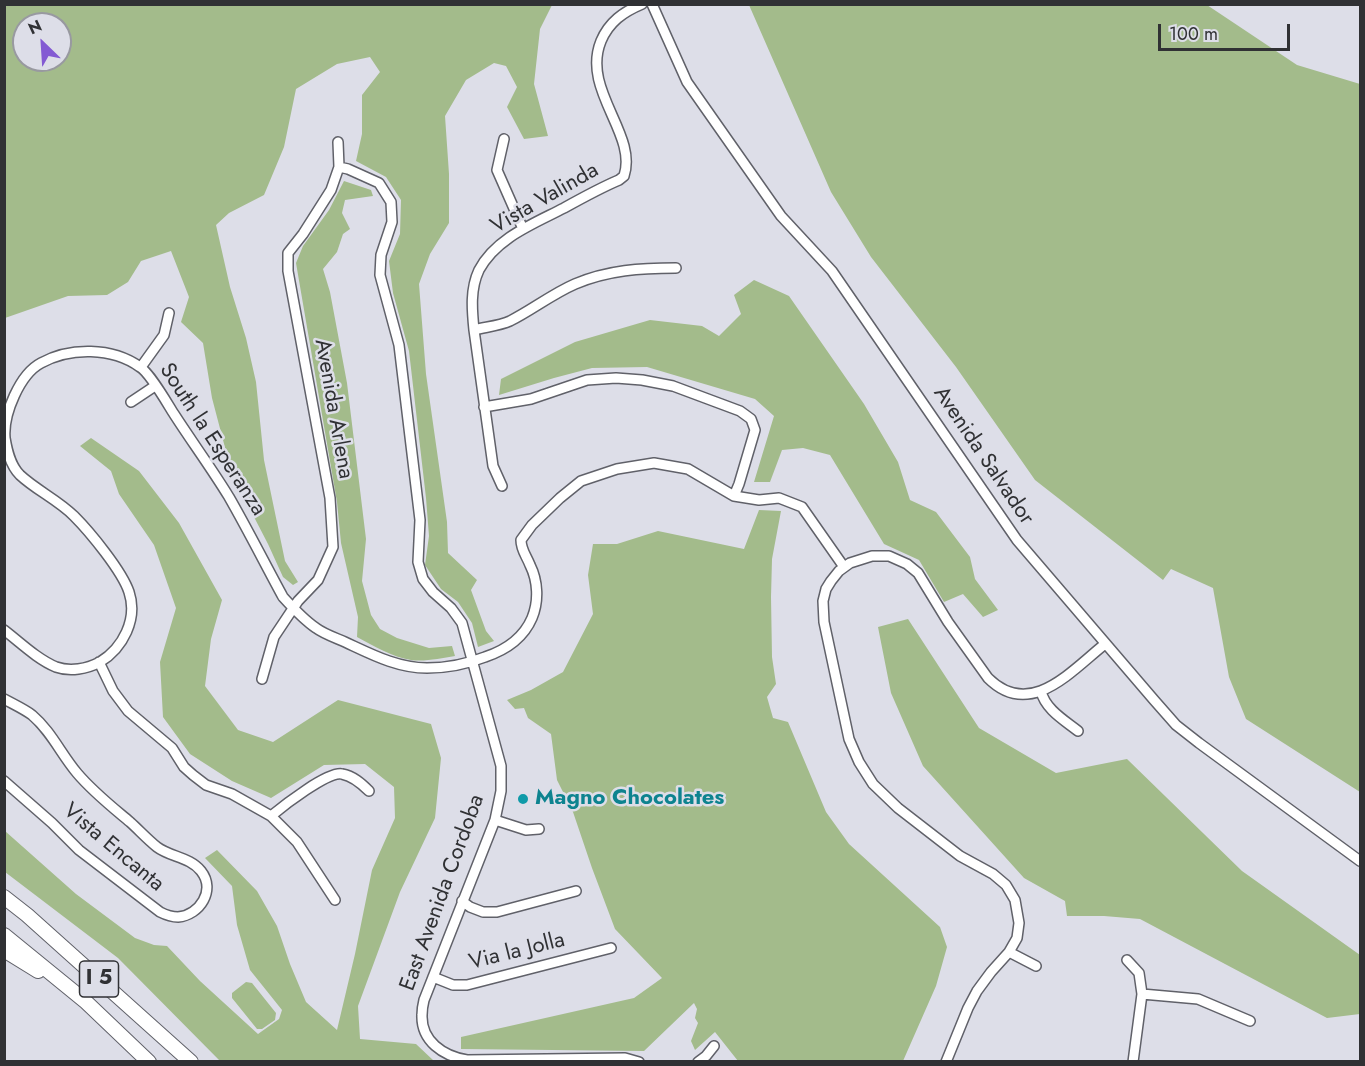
<!DOCTYPE html>
<html>
<head>
<meta charset="utf-8">
<style>
  body { margin:0 }
  #map { position:relative; width:1365px; height:1066px; overflow:hidden; background:#dddee8; font-family:Jost,sans-serif }
  canvas { display:block }
  .frame { position:absolute; inset:0; border:6px solid #303134; pointer-events:none }
  .north { position:absolute; left:12px; top:12px; width:60px; height:60px; box-sizing:border-box; background:#dddee8; border:2px solid #9899a0; border-radius:50%; rotate:335deg; font-size:16px; font-weight:700; line-height:24px; text-align:center; color:#303134 }
  .north::after { content:''; display:block; margin:auto; width:21px; height:27px; background:#835ad3; clip-path:polygon(50% 0,100% 100%,50% 72%,0 100%) }
  .scale { position:absolute; left:1158px; top:24px; width:132px; height:27px; box-sizing:border-box; border:3px solid #303134; border-top:0; padding-left:8px; font-size:18px; line-height:21px; white-space:nowrap; color:#303134; -webkit-text-stroke:4px #dddee8; paint-order:stroke }
</style>
</head>
<body>
<div id="map">
<canvas width="1365" height="1066"></canvas>
<div class="frame"></div>
<div class="north">N</div>
<div class="scale">100 m</div>
</div>
<script>
const g = document.querySelector('canvas').getContext('2d');
g.lineJoin = 'round';
function fill(path, color) { g.fillStyle = color; g.fill(path, 'evenodd'); }
function trace(path, color, width, dash) { g.strokeStyle = color; g.lineWidth = width; g.lineCap = dash ? 'butt' : 'round'; g.setLineDash(dash || []); g.stroke(path); }
function write(font, color, halo, rows, align = 'center') {
  g.font = font + ' Jost,sans-serif'; g.lineWidth = 5; g.setLineDash([]); g.textBaseline = 'middle'; g.strokeStyle = halo; g.fillStyle = color; for (const [text, x, y, turn = 0] of rows) {
    g.save(); g.translate(x, y); g.rotate((+turn || 0) * Math.PI / 180); g.textAlign = isNaN(turn) ? turn : align; if (halo) g.strokeText(text, 0, 0); g.fillText(text, 0, 0); g.restore();
  }
}
const green = new Path2D(`
  M4 5H552L540 29 534 84 548 136 524 139 507 107 517 87 506 66 494 63 466 80 445 116 449 174V223L430 254 419 284 426 374 447 522 448 553 477 580 471 590 486 631 494 641 478 647 472 623 458 602 441 589 425 565 429 536 426 498 409 351 393 293 389 261 400 234 401 200 386 177 356 161 362 134V95L380 72 370 57 337 64 296 89 284 147 264 195 229 213 216 225 230 287 246 338 256 382 264 460 285 561 298 582 293 585 283 577 268 544 239 488 228 459 212 398 203 343 181 322 189 297 171 251 141 261 128 282 107 295 68 296 5 318ZM24 24H60V60H24Z
  M749 5H1207L1297 65 1360 84V792L1246 719 1229 677 1213 588 1171 569 1163 580 1035 480 956 367 871 257 831 192Z
  M344 181 371 190 373 196 345 200 342 213 350 229 343 234 337 252 323 269 330 292 347 383 366 539 362 581 371 615 380 629 397 638 429 648 452 646 455 656C441 658 425 662 411 660 392 657 374 646 357 637L358 617 341 543 337 502 296 263 303 246 329 210Z
  M754 280 789 296 864 404 898 462 910 500 936 512 970 557 975 579 998 610 983 617 963 594 944 602 919 560 884 544 830 455 803 448 782 450 770 482H754L774 416 755 399 647 367 592 368 554 378 499 395 501 379 575 342 650 320 702 326 719 336 741 314 734 295Z
  M91 438 139 471 179 523 222 600 211 639 205 686 238 730 273 742 338 700 431 724 441 758 435 818 400 892 358 1006 360 1039 416 1044 434 1061H220L118 958 5 872V831L76 894 135 938 154 945 167 946 200 981 258 1034 279 1019 282 1010 250 970 237 925 232 886 205 858 217 850 257 891 277 926 290 964 306 1002 337 1030 355 954 372 870 395 818 394 787 365 764 324 765 271 798 232 781 190 754 163 717 160 662 176 608 154 545 119 494 111 471 80 446Z
  M759 510 781 511 772 559 771 597 772 657 776 684 767 697 773 718 788 722 826 812 849 844 940 927 947 947 936 986 903 1061H738L715 1032 695 1050 691 1041 698 1023 695 1018 697 1009 694 1003 644 1051 461 1049V1037L634 998 662 978 615 929 592 868 573 812 557 780 551 734 528 718 524 708 515 709 507 700 531 690 563 672 593 614 588 575 593 544H617L658 531 744 549Z
  M908 619 979 728 1056 773 1127 759 1242 871 1360 955V1014L1327 1018 1140 919 1104 916H1067L1065 901 1024 878 923 766 891 693 878 627Z
  M246 982 252 983 276 1013 275 1020 262 1029H257L232 998V993Z`);
const minor = new Path2D(`
  M652 4 687 82 781 216 832 271 1017 540 1154 700 1176 725 1199 743 1360 861
  M504 139 497 170 523 229
  M339 167 348 169 379 183 391 202 392 222 381 255 380 275 399 345 420 520 418 562 423 579 433 592 451 608 462 623 501 766V791L495 820 424 1000C423 1004 422 1010 422 1015 421 1041 443 1056 467 1060L625 1058 639 1062
  M474 330C485 327 499 326 510 321 532 310 552 294 575 284 608 270 641 268 676 268
  M141 367 164 335 169 313
  M131 402 155 386
  M484 407 531 399 587 380 616 378 642 380 673 386 740 411 751 419 755 430 739 484 734 496
  M502 486 493 466 474 330C472 310 470 289 479 270 496 238 533 224 564 208 582 198 600 188 619 180L624 176C638 134 581 90 601 41 609 22 623 12 642 4
  M4 630C21 643 37 659 56 667 70 672 87 669 100 662 123 648 138 619 129 592 122 571 90 532 74 516 58 500 36 490 20 475 10 465 7 450 5 438 3 414 20 374 41 363 70 347 112 347 140 367 150 373 167 403 174 414 192 442 212 469 229 497 248 530 265 564 283 597 293 608 304 620 316 628 324 634 336 638 345 642 371 654 397 668 427 668 446 668 467 664 485 657 506 650 523 639 532 618 539 601 538 581 530 565 526 555 521 550 521 540L532 525 560 498 581 481 617 469 654 463 688 469 734 496 759 500 779 498 802 507 844 567
  M99 662 113 691 128 711 172 748 184 767 193 775 206 785 232 794 271 816 297 842 335 900
  M262 679 274 637 298 601 318 580 333 547 330 498 288 271V253L303 234 331 190 339 167 338 142
  M1041 691C1045 709 1064 720 1078 731
  M4 699C13 704 24 709 32 715 51 731 61 754 77 773 93 792 111 806 130 822 139 830 147 839 157 847 170 857 190 857 201 871 216 890 200 915 178 917 171 917 166 915 160 912L79 850 52 823 4 781
  M271 816C283 806 328 771 342 774 353 776 361 783 369 791
  M495 820 526 830 539 829
  M462 901 470 907 483 912H497L576 891
  M1009 952 1036 966
  M1127 960 1139 973 1142 994 1133 1062
  M433 977 453 985H467L611 948
  M1142 994 1198 999 1250 1021
  M698 1062 706 1056 714 1046
  M946 1062 968 1008 977 991 991 972 1009 952 1017 938 1019 923 1015 900 1006 885 993 874 960 856 898 808 873 784 859 762 849 739 824 622 823 601 826 589 831 581 839 571 850 563 872 556H889L907 564 918 573 948 622 988 678C1030 720 1071 671 1105 644`);
const highway = new Path2D(`
  M4 897 27 915 191 1062
  M4 935 85 1001 149 1062
  M4 950 38 971`);
const markers = [
  [523,799,6,"#0f9aa8"]
];
const shields = [
  [99,979,39]
];
const shieldNames = [
  ["I 5",99,979]
];
const streetNames = [
  ["Vista Valinda",545,199,-30],
  ["Avenida Arlena",333,409,80],
  ["South la Esperanza",212,440,57],
  ["Avenida Salvador",983,456,56],
  ["Vista Encanta",113,848,40],
  ["East Avenida Cordoba",443,893,-70],
  ["Via la Jolla",517,952,-14]
];
const cultureNames = [
  ["Magno Chocolates",535,799]
];
fill(green, '#a3bb8b');
trace(minor, '#606169', 12);
trace(highway, '#606169', 16);
trace(minor, '#fff', 9);
trace(highway, '#fff', 14);
for (const [x, y, r, color] of markers) { const dot = new Path2D(); dot.arc(x, y, r, 0, 2 * Math.PI); g.fillStyle = color; g.fill(dot); trace(dot, '#dddee8', 2); }
for (const [x, y, w] of shields) { const box = new Path2D(); box.roundRect(x - w / 2, y - 18, w, 36, 4.5); g.fillStyle = '#dddee8'; g.fill(box); trace(box, '#303134', 1.5); }
write('bold 21px', '#303134', null, shieldNames);
write('22px', '#303134', '#dddee8', streetNames);
write('bold 22px', '#0d838f', '#dddee8', cultureNames, 'left');
</script>
</body>
</html>
